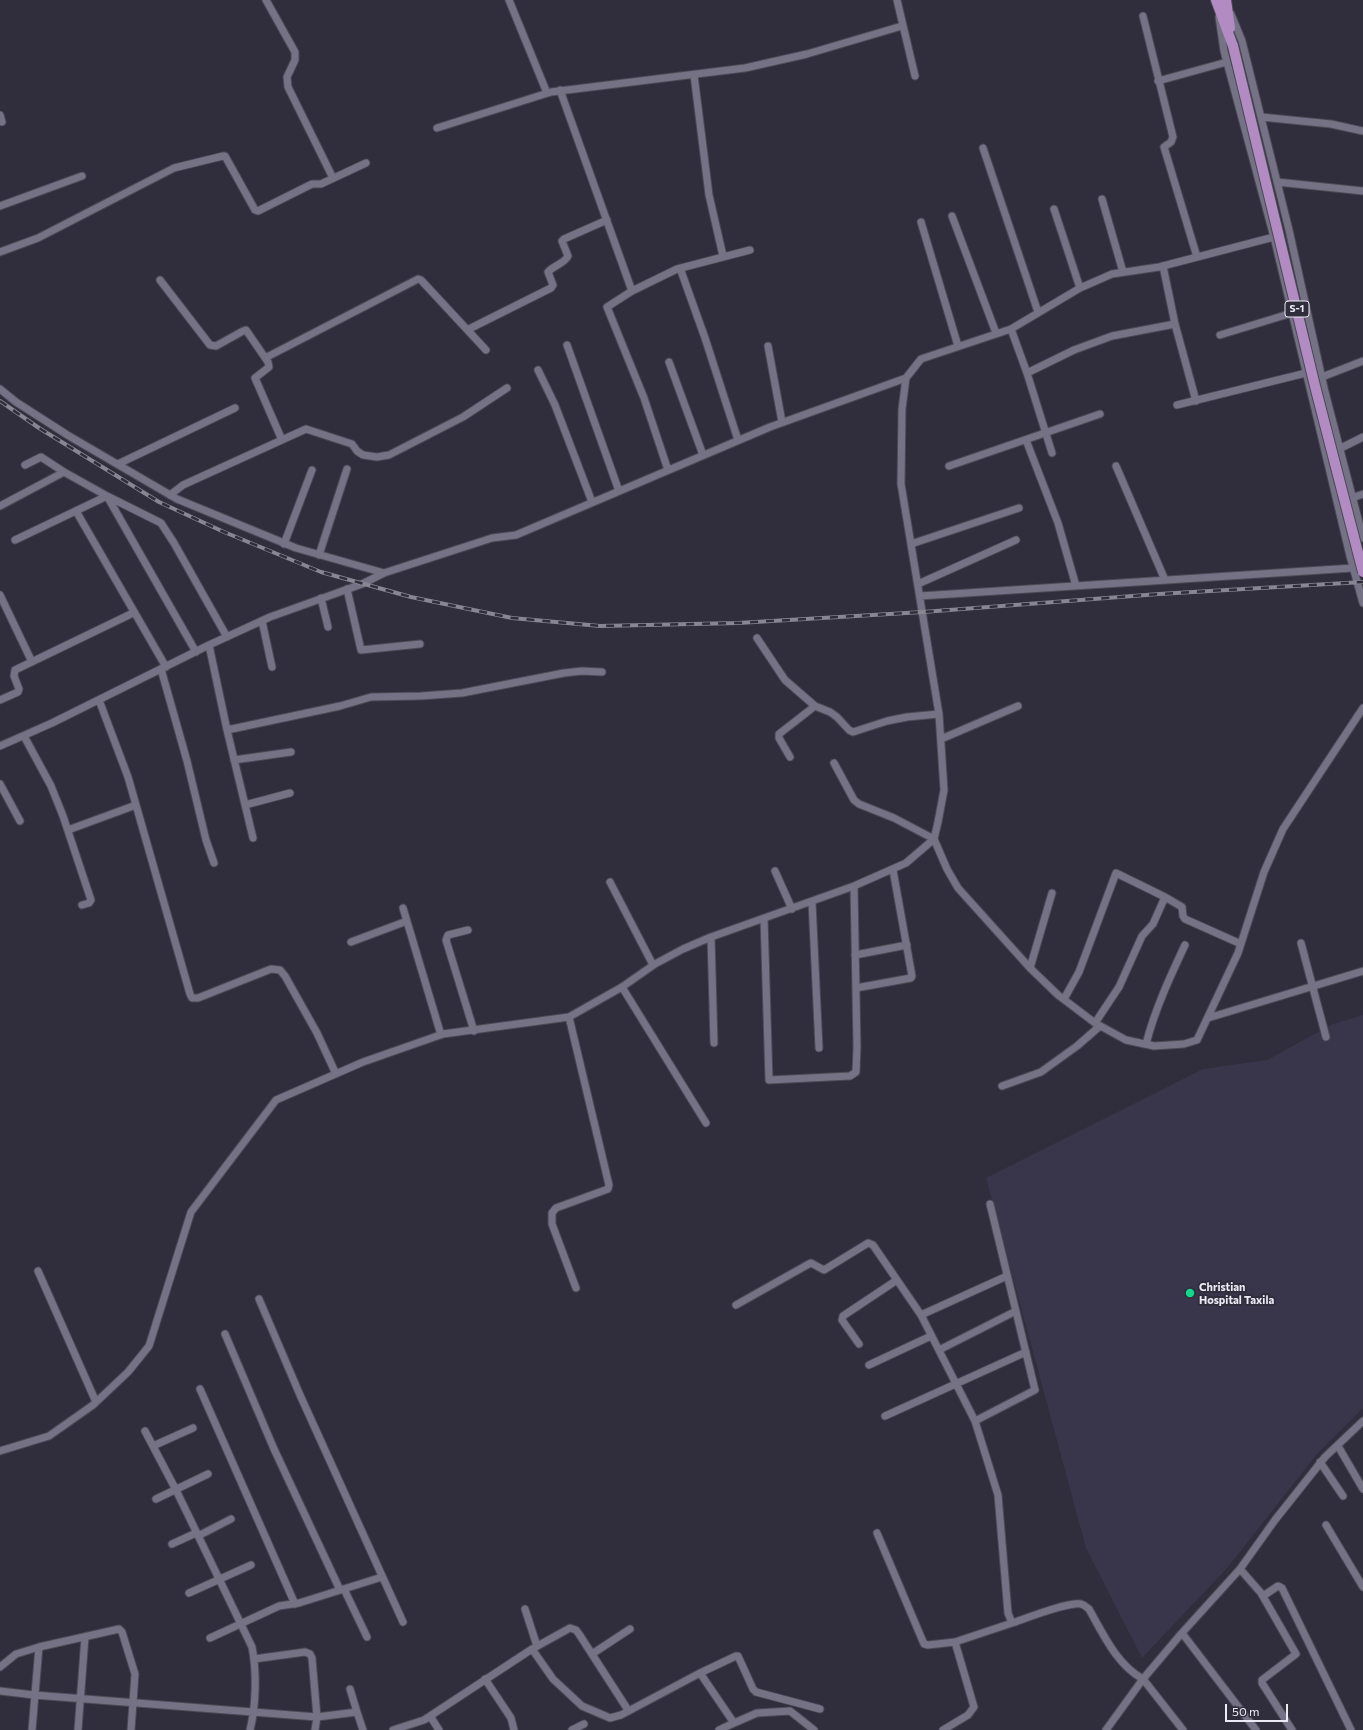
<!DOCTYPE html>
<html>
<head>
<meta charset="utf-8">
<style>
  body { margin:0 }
  #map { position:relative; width:1363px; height:1730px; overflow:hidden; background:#302d3c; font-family:Commissioner,sans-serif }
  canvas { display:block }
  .scale { position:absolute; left:1225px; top:1704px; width:63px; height:18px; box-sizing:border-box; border:2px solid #ecebf5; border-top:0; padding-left:5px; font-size:12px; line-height:14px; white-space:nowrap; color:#ecebf5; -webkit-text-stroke:3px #302d3c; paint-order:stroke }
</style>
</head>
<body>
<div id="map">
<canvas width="1363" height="1730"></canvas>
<div class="scale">50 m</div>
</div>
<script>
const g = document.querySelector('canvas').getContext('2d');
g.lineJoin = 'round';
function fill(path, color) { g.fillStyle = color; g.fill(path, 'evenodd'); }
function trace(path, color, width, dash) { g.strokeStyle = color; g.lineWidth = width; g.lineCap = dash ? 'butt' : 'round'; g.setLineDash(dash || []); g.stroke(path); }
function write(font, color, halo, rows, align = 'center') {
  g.font = font + ' Commissioner,sans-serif'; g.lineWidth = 4; g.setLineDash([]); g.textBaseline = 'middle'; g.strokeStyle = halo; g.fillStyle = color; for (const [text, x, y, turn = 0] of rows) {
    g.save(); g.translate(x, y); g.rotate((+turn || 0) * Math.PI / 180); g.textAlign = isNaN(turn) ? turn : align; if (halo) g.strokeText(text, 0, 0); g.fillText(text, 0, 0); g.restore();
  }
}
const built = new Path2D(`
  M1363 1015V1408L1317 1454 1228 1567 1142 1658 1086 1548 986 1178 1203 1069 1267 1060 1333 1024Z`);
const street = new Path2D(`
  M266 0 295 52V60L287 77 288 87 331 174
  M509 0 547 93
  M897 0 915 76
  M1231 14 1242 41 1289 230 1325 392 1363 538
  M1143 16 1173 137 1171 142 1164 147 1197 257
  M1219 17 1224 51 1274 237 1350 556 1363 603
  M694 75 709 195 723 256
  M1158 81 1227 62
  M560 90 632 291
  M0 115 2 122
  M1261 117 1331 124 1363 131
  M437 128 551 92 745 68 807 54 902 26
  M983 148 1038 312
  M1277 182 1363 191
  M1102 199 1123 272
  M0 206 82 176
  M1054 209 1080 288
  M952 216 996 333
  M921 222 958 346
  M0 252 38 238 174 168 223 156H225L255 210 258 211 312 184H321L366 163
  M1163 266 1175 324 1196 401
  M680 268 705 338 738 440
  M160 280 210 345 216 346 243 331 246 330 268 362 269 367 255 378 282 440
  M469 329 551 288 553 285 548 272C554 265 564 264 568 256L562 241 564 239 607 220
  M1011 329 1027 373 1052 453
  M1220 335 1292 313
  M567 345 619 491
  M768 346 782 422
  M265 358 418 279 421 280 486 350
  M669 362 703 455
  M538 370 555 405 592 502
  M1027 373 1074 350 1112 336 1175 324
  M1322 377 1363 361
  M0 389 16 402 69 436 177 499 296 548 384 573
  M1177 405 1306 373
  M1026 440 1058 523 1076 586
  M1339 449 1363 437
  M118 464 235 408
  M25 465 41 457 64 472 107 496 196 652
  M949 466 1100 414
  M1116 466 1165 580
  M668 470 644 398 607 307 632 291 677 269 750 250
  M170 495 183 485 306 429 352 444 357 451 363 455 377 457 389 455 463 417 507 388
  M1352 498 1363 494
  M0 506 64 472
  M76 511 166 667
  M15 540 107 496 161 523 174 543 227 637
  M284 544 312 470
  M911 544 1019 508
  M319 555 347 469
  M918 584 1016 540
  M347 589 361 650 420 644
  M0 595 32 662
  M920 596 1353 568
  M321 598 328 627
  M262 621 272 667
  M757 638 785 680 815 706 830 712 837 717 849 730 853 732 887 721 907 717 939 714
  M209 645 227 730 253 838
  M161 669 187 761 206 840 214 863
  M0 700 18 692 19 689 14 676 15 670 133 613
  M99 700 128 777 190 994 192 998H198L271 969 280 970 285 976 317 1033 336 1074
  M227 730 340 706 371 697 421 696 462 693 564 673 582 671 602 672
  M24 736 51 786 63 816 91 900 89 903 82 905
  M941 739 1018 706
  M0 746 52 723 209 645 270 617 362 584 384 573 492 538 516 535 770 427 906 378 921 359 1011 329 1080 288 1112 274 1159 267 1274 237
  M790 757 779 738V734L815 706
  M234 760 291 752
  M834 763 854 800 859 804 894 818 934 839 947 869 958 888 1030 968 1058 995 1095 1023 1126 1040 1154 1046 1184 1044 1197 1040 1238 953 1264 872 1283 829 1363 708
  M0 784 20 821
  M245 805 290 793
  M68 830 136 805
  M775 871 792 909
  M610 882 653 965
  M812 902 819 1048
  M403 908 441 1035
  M764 918 769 1080 850 1076 856 1072 857 1047 854 886
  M468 930 448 935 446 940 474 1031
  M711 937 714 1043
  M351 942 407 921
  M1301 943 1326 1037
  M855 955 907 945
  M1030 968 1052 893
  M622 987 706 1123
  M856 988 911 978 912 976 893 870
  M1064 999 1079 972 1116 873 1165 897 1182 907 1183 916 1185 919 1241 944
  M569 1017 609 1185 608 1189 556 1208 552 1213V1224L576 1288
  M1208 1018 1363 971
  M1095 1023 1119 987 1142 936 1153 924 1165 897
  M1146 1044C1155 1009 1170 977 1185 945
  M1002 1086 1041 1072 1077 1046 1100 1026
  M38 1271 96 1402
  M259 1299 300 1395 403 1622
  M736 1305 807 1265 811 1263 824 1270 868 1243 873 1245 921 1315 975 1421 998 1495 1008 1613 1012 1623C1027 1618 1067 1602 1081 1604 1085 1605 1086 1607 1089 1609 1103 1634 1117 1665 1143 1679L1183 1730
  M921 1315 1007 1276
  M225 1334 274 1449 340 1590
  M859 1344 842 1320 843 1316 897 1280
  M939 1350 1016 1311
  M869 1365 931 1336
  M200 1389 295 1604
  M885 1416 1026 1352
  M975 1421 1035 1390 990 1204
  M145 1431 176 1490 252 1647C257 1672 256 1706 250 1730
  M153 1446 193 1428
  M1338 1446 1363 1489
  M0 1451 49 1436 93 1405 128 1372 149 1346 191 1212 276 1100 363 1062 443 1034 569 1017 622 987 655 964 683 949 711 937 854 886 906 863 934 839 938 822 944 790 939 714 901 484 902 409 906 378
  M1320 1462 1343 1496
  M156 1499 208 1474
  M1326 1525 1363 1587
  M877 1533 924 1644 928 1645 955 1642 1012 1623
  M198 1536 231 1519
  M172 1544 196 1533
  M1240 1569 1261 1593 1296 1654 1262 1680V1683L1292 1730
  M344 1589 367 1637
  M189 1593 251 1565
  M1263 1596 1278 1586 1282 1588 1351 1730
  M525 1609 537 1646
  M1182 1633 1256 1730
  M210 1638 279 1606 299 1603 382 1577
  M532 1649 553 1679 582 1706 610 1718 621 1715 700 1673 734 1723 757 1713 790 1711 814 1730
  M592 1654 630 1629
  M254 1659 305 1652 310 1654 312 1658 317 1717 315 1730
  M0 1667 16 1654 39 1647 119 1629 122 1632 135 1674 131 1730
  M700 1673 736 1656H738L753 1689 756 1692 820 1709
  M485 1679 511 1718 514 1730
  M350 1689 357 1712
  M0 1691 34 1695 317 1717 357 1712 363 1730
  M430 1716 439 1730
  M32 1730 39 1647
  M78 1730 85 1637
  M393 1730 424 1720 532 1649 570 1628 576 1630 579 1634 628 1710
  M572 1730 584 1724
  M719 1730 734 1723
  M943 1730 968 1715 974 1707 955 1642
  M1106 1730 1143 1679 1181 1634 1240 1569 1275 1520 1325 1457 1363 1421`);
const primary = new Path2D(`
  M1216 0 1233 46
  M1226 0 1230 28`);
const rail = new Path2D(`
  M0 401 39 428 159 502 224 532 321 572 411 597 512 618 600 626 738 623 923 612 1159 594 1363 582`);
const primaryBridge = new Path2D(`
  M1233 46 1315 386 1363 572`);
const markers = [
  [1190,1293,5,"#12d98a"]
];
const shields = [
  [1297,309,24]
];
const shieldNames = [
  ["S-1",1297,309]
];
const poiNames = [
  ["Christian",1199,1287],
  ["Hospital Taxila",1199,1300]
];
fill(built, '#39364b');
trace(street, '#4b4955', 9);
trace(primary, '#4b4955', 12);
trace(street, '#747284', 7);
trace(primary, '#b18bc2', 10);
trace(rail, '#888693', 4);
trace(rail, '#302d3c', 2.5, [8]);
trace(primaryBridge, '#4b4955', 12, []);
trace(primaryBridge, '#b18bc2', 10);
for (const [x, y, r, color] of markers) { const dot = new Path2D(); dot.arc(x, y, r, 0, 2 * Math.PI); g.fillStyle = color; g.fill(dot); trace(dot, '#302d3c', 1.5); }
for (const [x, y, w] of shields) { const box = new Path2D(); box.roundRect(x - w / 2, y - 8, w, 16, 3); g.fillStyle = '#302d3c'; g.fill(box); trace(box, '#ecebf5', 1); }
write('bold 10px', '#ecebf5', null, shieldNames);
write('bold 11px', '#ecebf5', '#302d3c', poiNames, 'left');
</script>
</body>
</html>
